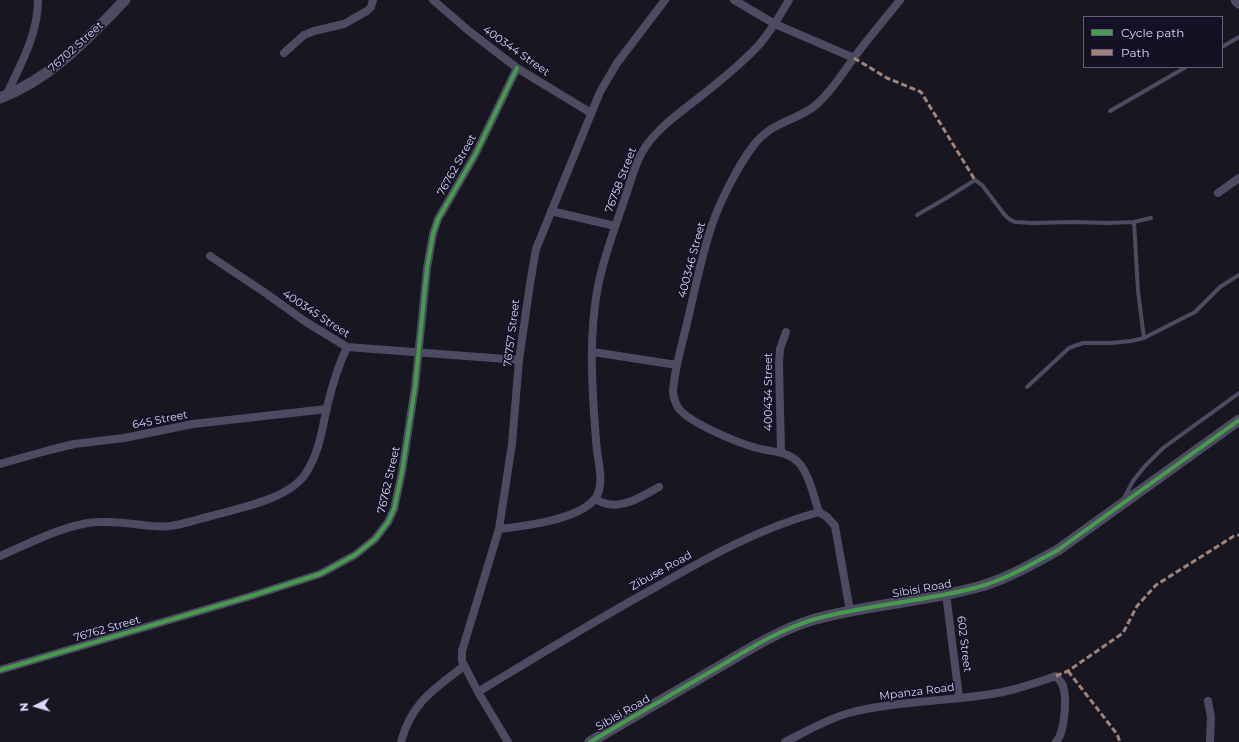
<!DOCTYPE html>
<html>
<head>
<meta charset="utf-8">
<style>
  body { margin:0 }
  #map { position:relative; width:1239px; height:742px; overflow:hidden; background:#181620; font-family:Montserrat,sans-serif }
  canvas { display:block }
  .legend { position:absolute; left:1083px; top:16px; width:140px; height:52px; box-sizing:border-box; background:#151125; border:1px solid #65607b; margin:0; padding:5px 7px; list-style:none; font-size:12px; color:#ddd7fc }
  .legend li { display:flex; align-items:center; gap:8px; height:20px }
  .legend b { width:20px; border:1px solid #65607b }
  .north { position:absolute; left:16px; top:686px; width:40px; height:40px; -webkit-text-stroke:3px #151125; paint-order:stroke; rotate:265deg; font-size:11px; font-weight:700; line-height:16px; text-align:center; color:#ddd7fc }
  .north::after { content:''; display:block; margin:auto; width:14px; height:18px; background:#ddd7fc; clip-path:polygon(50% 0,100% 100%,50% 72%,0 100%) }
</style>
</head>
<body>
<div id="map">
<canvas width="1239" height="742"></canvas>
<ul class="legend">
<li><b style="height:5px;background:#469c4c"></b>Cycle path</li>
<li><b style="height:5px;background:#a18479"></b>Path</li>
</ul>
<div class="north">N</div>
</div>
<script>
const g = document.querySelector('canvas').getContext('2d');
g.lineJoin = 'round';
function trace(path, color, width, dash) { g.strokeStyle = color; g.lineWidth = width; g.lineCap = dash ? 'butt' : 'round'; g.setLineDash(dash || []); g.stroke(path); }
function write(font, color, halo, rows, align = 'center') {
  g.font = font + ' Montserrat,sans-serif'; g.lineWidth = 3.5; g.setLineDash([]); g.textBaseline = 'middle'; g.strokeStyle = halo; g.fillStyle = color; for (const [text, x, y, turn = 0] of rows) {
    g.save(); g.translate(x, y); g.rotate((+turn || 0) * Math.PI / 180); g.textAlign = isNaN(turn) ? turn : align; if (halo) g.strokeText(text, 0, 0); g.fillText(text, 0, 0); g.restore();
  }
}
const service = new Path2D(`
  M1222 47 1239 37
  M1110 111 1186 67
  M917 215 948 197 975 180 982 185 1004 214 1009 219 1015 222 1032 223 1074 222 1106 223 1134 222 1151 218
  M1134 222 1138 291 1144 338
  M1027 387 1069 348 1083 343H1111L1131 341 1144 338 1195 312 1220 287 1239 275
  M1124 498 1133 481 1145 466 1163 448 1239 393`);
const minor = new Path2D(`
  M433 0 469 31 517 68 591 113
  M734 0 775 24 854 58
  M284 53 304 35 314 31 344 24 367 11 371 7 373 0
  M6 96C20 65 38 35 38 0
  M1218 193 1239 178
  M551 211 615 226
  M210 256 264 292 306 322 347 347 519 360
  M593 352 677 365
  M781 452 779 363 780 349 786 332
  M0 464 46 451 74 444 124 438 193 424 327 409
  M595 499C599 501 603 503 607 504 625 508 644 495 659 487
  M819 512C814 498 809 473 798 462 787 451 772 452 757 448 738 443 692 424 679 409 675 403 673 397 673 390 675 367 682 345 687 323 695 290 701 257 712 225 720 201 738 166 753 146 772 120 797 122 817 104 832 91 842 74 853 59 868 39 884 20 900 0
  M499 529C525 526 576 520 594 500 605 488 599 465 597 451 592 394 587 328 601 273 608 245 618 219 627 192 632 177 636 160 646 146 660 126 682 111 701 96 720 81 740 65 757 47 770 33 779 17 789 0
  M0 556C28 544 58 528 88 523 109 520 131 524 152 526 157 526 164 527 170 526 183 525 198 519 211 516 239 508 290 499 306 473 319 453 322 430 327 407 332 386 338 366 347 347
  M946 594 959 697
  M0 670 251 596 320 574 355 555 375 539 388 522 394 509 402 472 415 387 427 268 433 234 438 219 475 155 517 68
  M478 692 462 661V651L499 529 512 444 519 360 530 284 536 249 600 92 617 63 665 0
  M1208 701 1211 717 1210 742
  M401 742C411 703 434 689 464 666
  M508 742 478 692C537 656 596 620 656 587 708 557 760 528 819 512L827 517 835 526 850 611
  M785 742C805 732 827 719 849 713 899 700 952 702 1003 692 1021 688 1039 682 1056 676 1058 679 1062 682 1063 686 1067 699 1065 732 1056 742`);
const tertiary = new Path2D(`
  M1236 0 1239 3
  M0 98C51 79 88 38 125 0
  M590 742C630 719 670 695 710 672 743 653 776 631 812 620 867 604 924 602 978 587 1007 579 1032 564 1058 550L1239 420`);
const quiet = new Path2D(`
  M854 58 887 78 921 92 975 180
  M1068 671 1117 734 1120 742
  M1056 676 1068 671 1123 633 1137 606 1156 585 1234 536 1239 535`);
const cycleway = new Path2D(`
  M0 670 251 596 320 574 355 555 375 539 388 522 394 509 402 472 415 387 427 268 433 234 438 219 475 155 517 68
  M590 742C630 719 670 695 710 672 743 653 776 631 812 620 867 604 924 602 978 587 1007 579 1032 564 1058 550L1239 420`);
const streetNames = [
  ["76702 Street",76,47,-42],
  ["400344 Street",516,51,35],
  ["76762 Street",457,165,-61],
  ["76758 Street",621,180,-69],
  ["400346 Street",692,260,-75],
  ["400345 Street",316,314,33],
  ["76757 Street",512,333,-83],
  ["400434 Street",769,392,-90],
  ["645 Street",160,420,-11],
  ["76762 Street",389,480,-77],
  ["Zibuse Road",661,571,-29],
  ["Sibisi Road",922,589,-10],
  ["76762 Street",107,629,-16],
  ["602 Street",964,644,83],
  ["Mpanza Road",917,692,-7],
  ["Sibisi Road",623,713,-30]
];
trace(service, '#4d4b61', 4);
trace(minor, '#4d4b61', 8);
trace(tertiary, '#4d4b61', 11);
trace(quiet, '#a18479', 3, [6, 3]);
trace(cycleway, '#469c4c', 4);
write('11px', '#ddd7fc', '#151125', streetNames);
</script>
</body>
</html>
